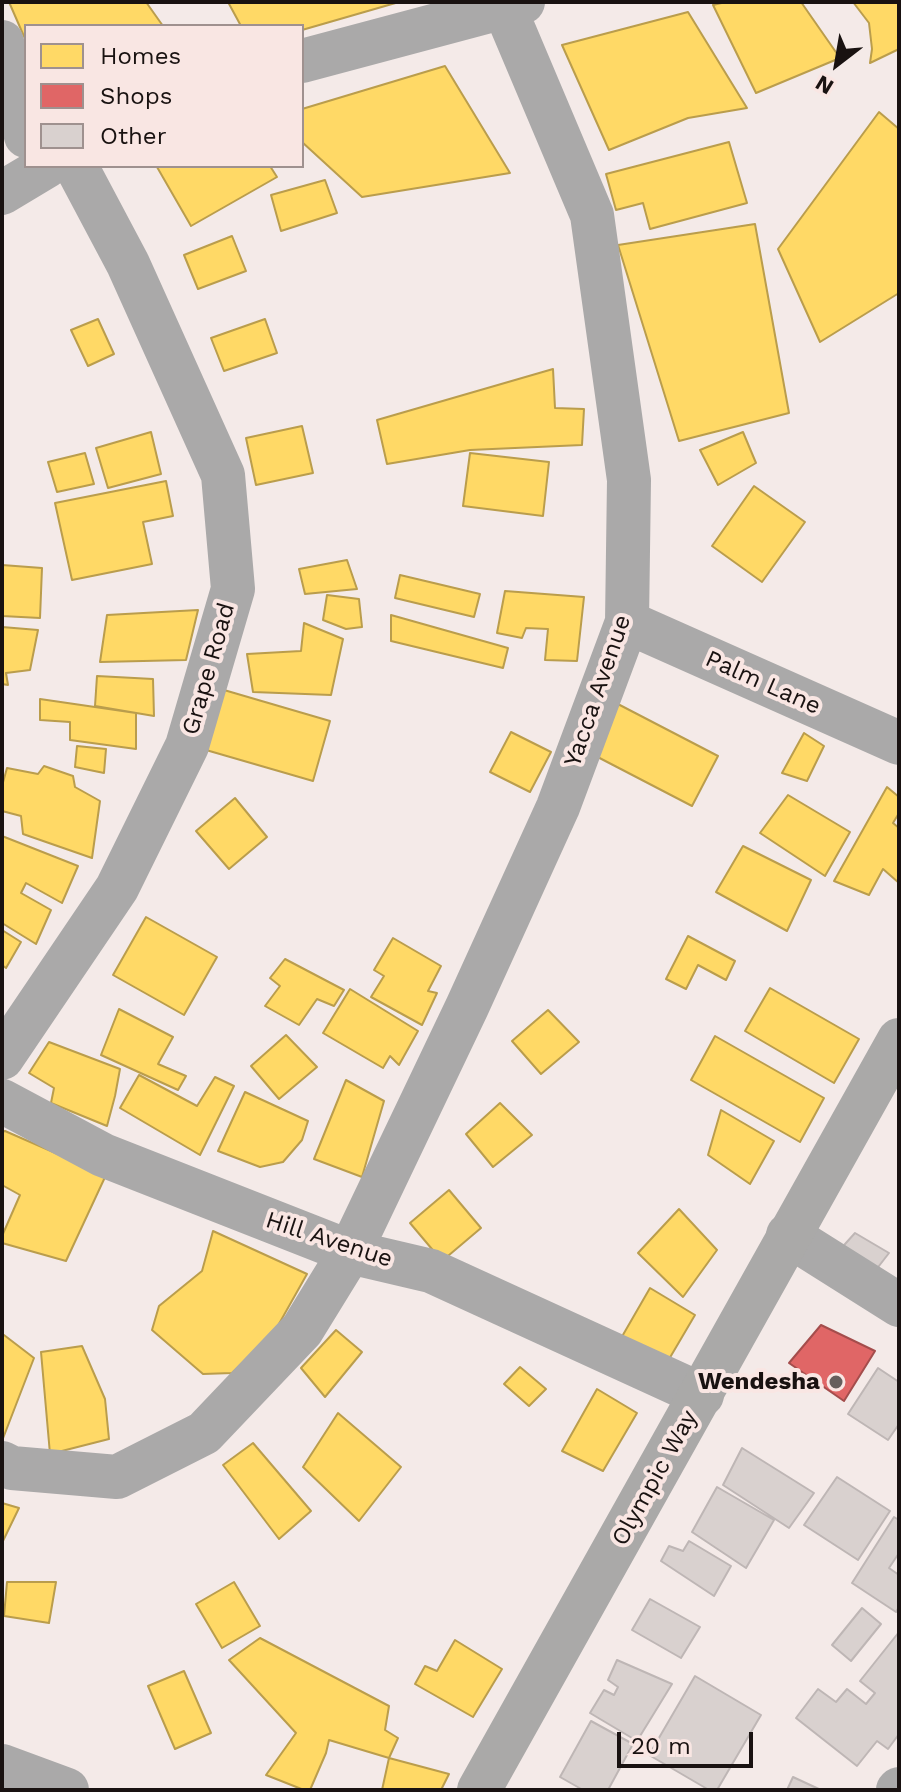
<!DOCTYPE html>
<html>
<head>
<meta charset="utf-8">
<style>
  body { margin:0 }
  #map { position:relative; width:901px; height:1792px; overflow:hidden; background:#f4eae8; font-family:"Work Sans",sans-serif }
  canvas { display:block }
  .frame { position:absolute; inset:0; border:4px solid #191211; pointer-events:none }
  .legend { position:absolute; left:24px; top:24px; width:280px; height:144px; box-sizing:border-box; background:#f9e6e3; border:2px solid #9f918f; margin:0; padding:10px 14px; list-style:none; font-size:24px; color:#191211 }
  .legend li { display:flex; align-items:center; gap:16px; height:40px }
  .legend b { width:40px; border:2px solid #9f918f }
  .north { position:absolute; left:797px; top:24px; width:80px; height:80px; -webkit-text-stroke:6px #f9e6e3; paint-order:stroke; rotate:211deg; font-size:22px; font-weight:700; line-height:32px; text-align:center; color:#191211 }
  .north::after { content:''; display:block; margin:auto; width:28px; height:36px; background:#191211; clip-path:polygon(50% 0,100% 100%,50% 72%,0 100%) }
  .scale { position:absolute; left:617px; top:1732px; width:136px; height:36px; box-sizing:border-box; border:4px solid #191211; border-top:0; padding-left:10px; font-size:24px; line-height:28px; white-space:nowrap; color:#191211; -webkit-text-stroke:6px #f9e6e3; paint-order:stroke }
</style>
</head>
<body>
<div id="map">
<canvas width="901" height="1792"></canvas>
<div class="frame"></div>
<ul class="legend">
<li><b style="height:22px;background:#ffd966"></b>Homes</li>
<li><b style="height:22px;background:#e06666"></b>Shops</li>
<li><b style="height:22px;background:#d9d1cf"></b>Other</li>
</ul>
<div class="north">N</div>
<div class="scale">20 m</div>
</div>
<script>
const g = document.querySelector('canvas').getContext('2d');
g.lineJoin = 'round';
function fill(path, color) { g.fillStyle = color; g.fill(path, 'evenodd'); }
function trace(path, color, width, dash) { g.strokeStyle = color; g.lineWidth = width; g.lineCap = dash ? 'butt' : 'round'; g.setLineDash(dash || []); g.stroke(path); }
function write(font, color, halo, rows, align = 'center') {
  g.font = font + ' "Work Sans",sans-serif'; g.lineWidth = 8; g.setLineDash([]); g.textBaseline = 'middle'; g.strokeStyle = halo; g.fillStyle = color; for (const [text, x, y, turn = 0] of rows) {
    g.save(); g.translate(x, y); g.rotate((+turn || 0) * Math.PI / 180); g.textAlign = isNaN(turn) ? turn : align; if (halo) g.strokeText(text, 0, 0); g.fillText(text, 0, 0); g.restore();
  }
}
const homes = new Path2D(`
  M9 2H146L163 26H26V41Z
  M228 2H399L302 30V26H241Z
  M726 2H801L840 58 756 93 713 5Z
  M853 2H899V49L870 63 872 49 869 23Z
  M688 12 747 108 688 118 609 150 562 45Z
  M445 66 510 173 362 197 302 142V109Z
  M879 112 899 129V293L820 342 778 249Z
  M729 142 747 203 650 229 643 203 616 210 606 174Z
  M159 166H270L277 177 191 226 157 167Z
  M325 180 337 213 281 231 271 195Z
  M755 224 789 413 679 441 618 245Z
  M232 236 246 271 198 289 184 255Z
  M98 319 114 354 88 366 71 330Z
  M265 319 277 353 224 371 211 338Z
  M553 369 555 408 584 409 582 445 470 450 387 464 377 420Z
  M302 426 313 473 256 485 246 438Z
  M151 432 161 474 108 488 96 448Z
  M743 432 756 463 718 485 700 450Z
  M85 453 94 484 57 492 48 462Z
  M470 453 549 462 543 516 463 506Z
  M166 481 173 516 143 522 152 564 72 580 55 503Z
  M754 486 805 522 762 582 712 546Z
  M347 560 357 589 305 594 299 569Z
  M2 565 42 568 40 618 2 616Z
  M400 575 480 594 474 617 395 598Z
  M505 591 584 597 577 661 545 660 548 629 526 628 522 638 497 633Z
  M327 595 359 599 362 627 346 629 323 620Z
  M198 610 186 660 100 662 107 615Z
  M391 615 508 648 503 668 391 641Z
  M304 623 343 639 331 695 253 692 247 654 301 651Z
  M2 627 38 630 30 670 6 673 8 685 2 684Z
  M97 676 153 679 154 716 95 706Z
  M224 690 330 721 313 781 206 750Z
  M40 699 136 713V749L70 740V722L40 720Z
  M614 702 718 756 692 806 588 752Z
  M511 732 551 752 530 792 490 772Z
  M804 733 824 746 807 781 782 773Z
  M77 746 106 749 104 773 75 767Z
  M44 766 73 776 75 787 100 801 92 858 23 834 21 816 2 811V786L7 768 38 774Z
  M887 787 899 797V813L893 823 899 828V883L883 869 869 895 834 881Z
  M788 795 850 832 825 876 760 833Z
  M235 798 267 837 229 869 196 831Z
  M2 836 78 866 62 903 26 883 21 893 51 910 36 944 2 923Z
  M743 846 811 880 787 931 716 892Z
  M146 917 217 957 184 1015 113 975Z
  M2 930 21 942 6 968 2 965Z
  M688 936 735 961 726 980 698 965 686 989 666 979Z
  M393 938 441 966 428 991 437 993 422 1025 371 997 384 976 374 970Z
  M285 959 344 990 334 1006 317 999 299 1025 265 1006 280 986 270 978Z
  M770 988 859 1039 834 1083 745 1031Z
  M350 989 418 1031 399 1065 390 1056 383 1068 323 1033Z
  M119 1009 173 1037 158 1064 186 1076 178 1090 101 1055Z
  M548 1010 579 1042 541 1074 512 1041Z
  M286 1035 317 1067 279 1099 251 1066Z
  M715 1036 824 1098 800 1142 691 1080Z
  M49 1042 120 1069 115 1096 107 1126 51 1103 54 1088 29 1073Z
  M139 1075 197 1106 215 1077 234 1086 200 1155 120 1108Z
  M346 1080 384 1101 362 1177 314 1159Z
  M245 1092 308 1121 302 1140 283 1162 260 1167 218 1151Z
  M500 1103 532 1135 493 1167 466 1134Z
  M721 1110 774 1141 750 1184 708 1155Z
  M5 1131 106 1175 66 1261 2 1243V1236L20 1195 2 1185V1132Z
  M449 1190 481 1228 442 1261 410 1223Z
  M679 1209 717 1250 683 1297 638 1253Z
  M213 1231 307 1274 275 1331 232 1373 203 1374 152 1330 159 1306 202 1271Z
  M650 1288 695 1315 665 1366 620 1340Z
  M336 1330 362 1352 325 1397 301 1368Z
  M4 1335 34 1358 2 1441V1336Z
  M82 1346 105 1399 109 1439 50 1454 41 1352Z
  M520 1367 546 1389 529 1406 504 1384Z
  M597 1389 637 1413 603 1471 562 1451Z
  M338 1413 401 1467 359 1521 303 1467Z
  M253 1443 311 1511 279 1539 223 1465Z
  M2 1503 19 1508 2 1543Z
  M7 1582H56L49 1623 4 1616Z
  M234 1582 260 1626 222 1648 196 1604Z
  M260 1638 389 1706 385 1730 398 1738 389 1758 329 1740 326 1753 310 1790H304L266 1775 296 1733 229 1660Z
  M455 1640 502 1669 473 1717 415 1684 425 1666 437 1671Z
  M184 1671 211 1733 175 1749 148 1686Z
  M389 1758 449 1774 441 1790H382Z`);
const shops = new Path2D(`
  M821 1325 875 1351 844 1401 789 1363Z`);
const building = new Path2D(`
  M855 1233 889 1253 872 1275 836 1254Z
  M878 1368 899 1382V1424L888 1440 848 1414Z
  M742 1448 814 1493 789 1528 723 1485Z
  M837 1477 890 1511 858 1560 804 1525Z
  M717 1487 774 1520 746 1568 692 1532Z
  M894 1517 899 1520V1553L889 1568 899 1575V1607L896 1612 852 1583Z
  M689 1541 731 1566 714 1596 661 1561 669 1546 683 1551Z
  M650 1599 700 1627 681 1658 632 1630Z
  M862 1608 881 1624 851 1661 832 1645Z
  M899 1632V1734L888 1749 877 1741 857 1766 796 1718 818 1689 836 1702 847 1689 866 1704 875 1693 860 1681Z
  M617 1660 672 1684 637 1741 590 1713 604 1690 614 1695 618 1687 608 1680Z
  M695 1676 761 1715 717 1790H709L649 1755Z
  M591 1721 633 1744 608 1790H583L560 1777Z
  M793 1777 821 1790H787Z`);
const street = new Path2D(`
  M2 42 26 136
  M302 61 523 2
  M2 193 47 166
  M627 622 899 743
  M2 1058 117 888 187 746 233 589 223 475 128 264 76 166
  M2 1101 103 1155 350 1252 431 1271 702 1395
  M788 1235 899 1305
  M2 1463 12 1468 117 1477 204 1433 302 1330 350 1252 467 1007 558 807 627 622 629 480 592 215 502 2
  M2 1766 67 1790
  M898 1790 899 1789`);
const secondary = new Path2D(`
  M479 1790 899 1040`);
const markers = [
  [836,1382,8,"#665e5c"]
];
const streetNames = [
  ["Grape Road",209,669,-74],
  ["Palm Lane",763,683,24],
  ["Yacca Avenue",598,691,-71],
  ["Hill Avenue",329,1240,18],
  ["Olympic Way",655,1478,-61]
];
const poiNames = [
  ["Wendesha",820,1382]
];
fill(homes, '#ffd966');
trace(homes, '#ba9d4c', 2);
fill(shops, '#e06666');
trace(shops, '#a44d4c', 2);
fill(building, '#d9d1cf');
trace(building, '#beb6b5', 2);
trace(street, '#aaa9a9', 44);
trace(secondary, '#aaa9a8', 44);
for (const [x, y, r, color] of markers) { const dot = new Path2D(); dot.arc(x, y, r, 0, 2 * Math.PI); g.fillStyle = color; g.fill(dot); trace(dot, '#f9e6e3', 3); }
write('24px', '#191211', '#f9e6e3', streetNames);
write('bold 24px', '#191211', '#f9e6e3', poiNames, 'right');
</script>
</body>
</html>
